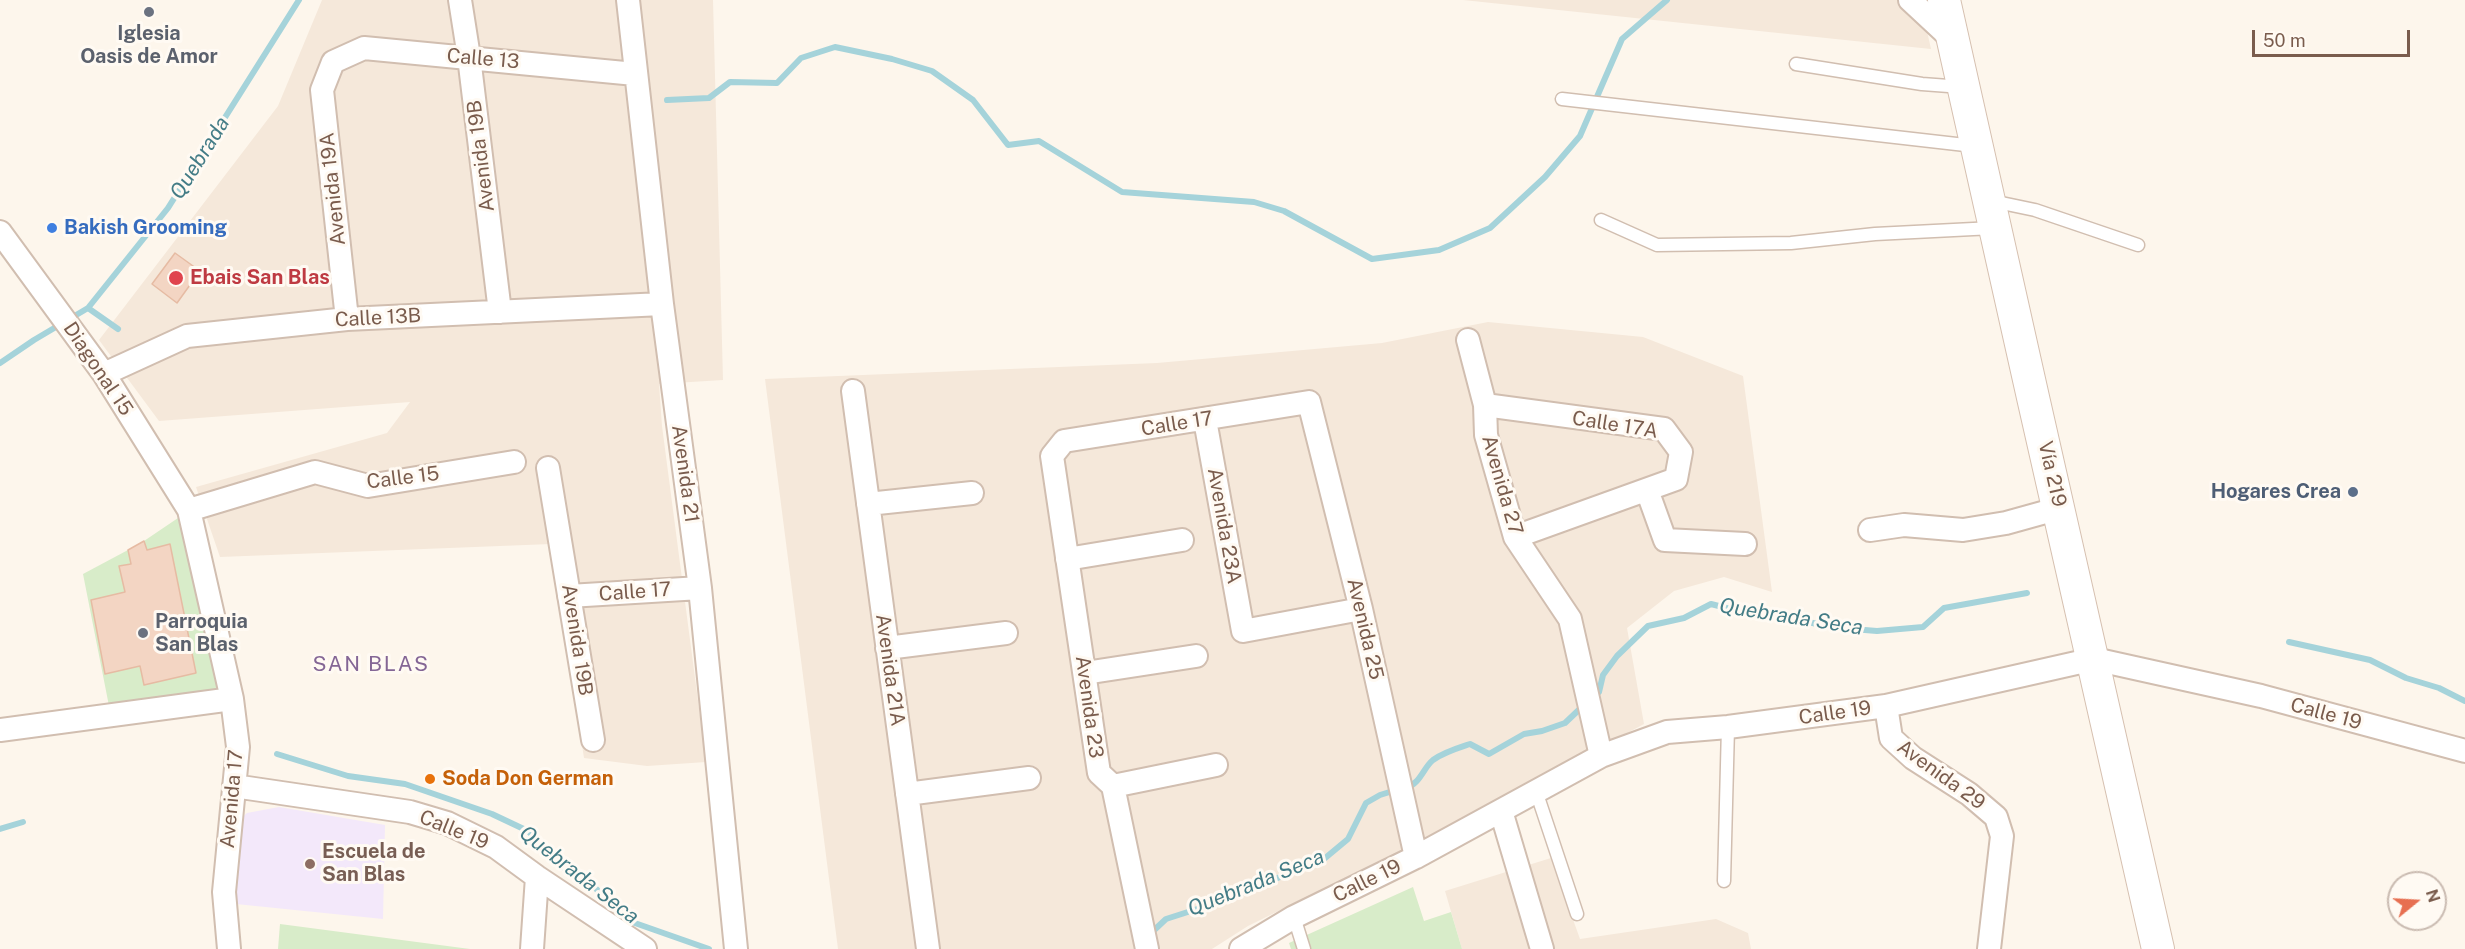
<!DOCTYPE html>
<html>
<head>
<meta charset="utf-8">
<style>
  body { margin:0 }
  #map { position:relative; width:2465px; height:949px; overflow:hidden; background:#fdf6ec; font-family:"Public Sans",sans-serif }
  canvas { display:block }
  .north { position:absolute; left:2387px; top:871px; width:60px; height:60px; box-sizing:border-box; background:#fffaf3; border:2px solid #cabbb1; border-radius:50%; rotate:72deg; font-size:16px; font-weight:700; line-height:24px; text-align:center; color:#7a5c4d }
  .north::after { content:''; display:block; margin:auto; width:21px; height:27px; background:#e76f51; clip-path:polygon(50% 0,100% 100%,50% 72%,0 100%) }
  .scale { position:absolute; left:2252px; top:30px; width:158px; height:27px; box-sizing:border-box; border:3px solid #7a5c4d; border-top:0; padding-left:8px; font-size:18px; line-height:21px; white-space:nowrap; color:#7a5c4d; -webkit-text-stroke:4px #fffaf3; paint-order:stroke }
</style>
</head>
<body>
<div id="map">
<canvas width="2465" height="949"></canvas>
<div class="north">N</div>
<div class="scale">50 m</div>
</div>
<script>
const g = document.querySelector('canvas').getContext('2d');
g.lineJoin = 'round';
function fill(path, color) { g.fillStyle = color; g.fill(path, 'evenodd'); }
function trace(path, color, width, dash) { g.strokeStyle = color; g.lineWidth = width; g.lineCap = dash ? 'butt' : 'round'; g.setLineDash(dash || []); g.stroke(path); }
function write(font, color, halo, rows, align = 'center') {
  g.font = font + ' "Public Sans",sans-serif'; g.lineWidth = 6; g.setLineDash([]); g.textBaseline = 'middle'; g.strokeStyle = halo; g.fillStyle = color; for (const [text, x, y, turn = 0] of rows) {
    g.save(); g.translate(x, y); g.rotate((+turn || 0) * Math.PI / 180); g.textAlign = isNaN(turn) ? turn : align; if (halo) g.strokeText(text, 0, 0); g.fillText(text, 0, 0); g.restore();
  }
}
const residential = new Path2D(`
  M322 0H713L723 380 659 384 662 426 706 762 647 766 584 758 551 544 220 557 196 487 387 433 410 402 159 421 99 340 278 106Z
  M1463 0H1920L1931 49Z
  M1488 322 1643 337 1743 376 1772 592 1724 577 1674 591 1627 628 1644 724 1495 804 1248 926 1212 949H838L765 379 1157 363 1382 343Z
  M1551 858 1580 939 1716 919 1748 933 1751 949H1462L1445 891Z`);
const education = new Path2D(`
  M279 807 385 825 383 919 236 904 238 821 247 813Z`);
const green = new Path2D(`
  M178 518 220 689 109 706 83 574 128 550 131 564 119 566 125 592 91 600 105 673 140 666 145 685 196 672 170 545 147 550 144 541Z
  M1413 887 1424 921 1451 912 1462 949H1291L1289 943Z
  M280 924 470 949H278Z`);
const stream = new Path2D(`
  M667 100 709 98 730 82 777 83 801 58 835 47 892 59 932 71 973 100 1008 145 1039 141 1122 192 1254 202 1284 211 1372 259 1439 250 1490 228 1545 177 1580 136 1622 39 1667 0
  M88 308 168 208 299 0
  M0 363 34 340 88 308 118 329
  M2289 642 2370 660 2406 678 2439 688 2465 701
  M1593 698 1599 692 1603 675 1617 656 1648 626 1684 618 1711 604 1738 611 1771 612 1828 627 1877 631 1923 627 1944 608 2027 593
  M277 754 348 776 405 784 492 814 528 831 564 868 593 886 632 922 709 949
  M1406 788C1421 783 1423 768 1433 760 1444 752 1458 748 1470 744L1489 754 1524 734 1542 731 1565 723 1585 704
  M0 829 23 822
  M1150 934 1166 919 1219 902 1324 859 1348 839 1366 803 1380 795 1396 790`);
const building = new Path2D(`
  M175 253 200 271 177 303 152 284Z
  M144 541 147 550 170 544 196 673 144 685 140 666 105 674 91 600 125 592 119 566 131 564 128 550Z`);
const service = new Path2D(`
  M1796 64 1922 84 1962 87
  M1562 99 1974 146
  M1992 201 2035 210 2138 245
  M1601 220 1657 245 1791 243 1875 234 1993 228
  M1536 791 1577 914
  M1724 881 1728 727
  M1294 917 1304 949`);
const minor = new Path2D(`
  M460 0 469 57 500 312
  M628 0 662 304 700 588 736 949
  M1910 0 1953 40
  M0 232 104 374 189 510 232 699 238 747 224 892 229 949
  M347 319 322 90 333 62 364 48 635 74
  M1468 340 1485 405 1486 435 1515 537 1570 619 1601 756
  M104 374 187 336 347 319 662 304
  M853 391 928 949
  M1485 405 1664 429 1681 452 1676 479 1515 537
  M1205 420 1243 631 1361 609
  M548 468 593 740
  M1647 490 1665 540 1745 544
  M868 504 972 493
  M189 510 315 472 368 486 514 462
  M1870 530 1904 525 1963 530 2006 523 2060 508
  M1067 559 1182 540
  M569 596 700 588
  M887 648 1006 633
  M1085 673 1196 656
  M1886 706 1891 738 1913 758 1969 794 1996 817 2002 836 1989 949
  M0 730 232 699
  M234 786 410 812 447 823 496 847 537 877 645 949
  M1113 786 1216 765
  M907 794 1029 778
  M1501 811 1542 949
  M532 949 537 877
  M1147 949 1113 786 1099 773 1052 456 1064 441 1309 402 1361 609 1416 857
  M1241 949 1294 917 1416 857 1601 756 1667 732 1728 727 1886 706 2094 659 2261 696 2465 751`);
const secondary = new Path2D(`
  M1944 0C2013 317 2088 632 2158 949`);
const markers = [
  [149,12,6,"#6b7280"],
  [52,228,6,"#3f7fe0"],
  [176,278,8,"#e0444e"],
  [2353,492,6,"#5c6f8a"],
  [143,633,6,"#6b7280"],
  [430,779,6,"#e8710a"],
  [310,864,6,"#8d6e63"]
];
const worshipNames = [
  ["Iglesia",149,34],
  ["Oasis de Amor",149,57],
  ["Parroquia",155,622,"left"],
  ["San Blas",155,645,"left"]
];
const streetNames = [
  ["Calle 13",483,59,5],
  ["Avenida 19B",481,156,-97],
  ["Avenida 19A",333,189,-96],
  ["Calle 13B",378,318,-3],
  ["Diagonal 15",98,369,56],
  ["Calle 17",1177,424,-9],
  ["Calle 17A",1615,425,9],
  ["Avenida 21",685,474,82],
  ["Vía 219",2052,474,77],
  ["Calle 15",403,478,-7],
  ["Avenida 27",1502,485,74],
  ["Avenida 23A",1224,526,80],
  ["Calle 17",635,592,-4],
  ["Avenida 25",1365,629,77],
  ["Avenida 19B",577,640,81],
  ["Avenida 21A",890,670,82],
  ["Avenida 23",1089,707,82],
  ["Calle 19",1835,713,-8],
  ["Calle 19",2326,714,15],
  ["Avenida 29",1941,775,36],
  ["Avenida 17",232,799,-85],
  ["Calle 19",454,830,22],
  ["Calle 19",1367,881,-26]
];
const shopNames = [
  ["Bakish Grooming",64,228]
];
const healthNames = [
  ["Ebais San Blas",190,278]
];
const serviceNames = [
  ["Hogares Crea",2341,492]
];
const foodNames = [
  ["Soda Don German",442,779]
];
const educationNames = [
  ["Escuela de",322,852],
  ["San Blas",322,875]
];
const waterNames = [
  ["Quebrada",200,158,-58],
  ["Quebrada Seca",1791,617,9],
  ["Quebrada Seca",579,875,38],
  ["Quebrada Seca",1256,883,-22]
];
const neighbourhoodNames = [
  ["SAN BLAS",371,665]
];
fill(residential, '#f5e8da');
fill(education, '#f3e8fa');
fill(green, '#d8ecc9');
trace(stream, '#a5d3da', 6);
fill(building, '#f3d5c3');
trace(building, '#e6bba3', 1.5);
trace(service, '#d1beb0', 15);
trace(minor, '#d1beb0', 26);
trace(secondary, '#d6c0b0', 34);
trace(service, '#fff', 12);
trace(minor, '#fff', 22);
trace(secondary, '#fff', 32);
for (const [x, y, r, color] of markers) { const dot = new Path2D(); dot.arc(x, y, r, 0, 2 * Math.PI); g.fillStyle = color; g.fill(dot); trace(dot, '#fffaf3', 2); }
write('bold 20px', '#5b616d', '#fffaf3', worshipNames);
write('20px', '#7a5c4d', '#fffaf3', streetNames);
write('bold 20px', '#366cbe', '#fffaf3', shopNames, 'left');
write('bold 20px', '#be3a42', '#fffaf3', healthNames, 'left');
write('bold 20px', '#4e5e75', '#fffaf3', serviceNames, 'right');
write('bold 20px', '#c56008', '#fffaf3', foodNames, 'left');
write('bold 20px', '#785e54', '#fffaf3', educationNames, 'left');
write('italic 21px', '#437c86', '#fffaf3', waterNames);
g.letterSpacing = '1.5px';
write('21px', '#846695', '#fffaf3', neighbourhoodNames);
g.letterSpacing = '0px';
</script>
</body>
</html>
